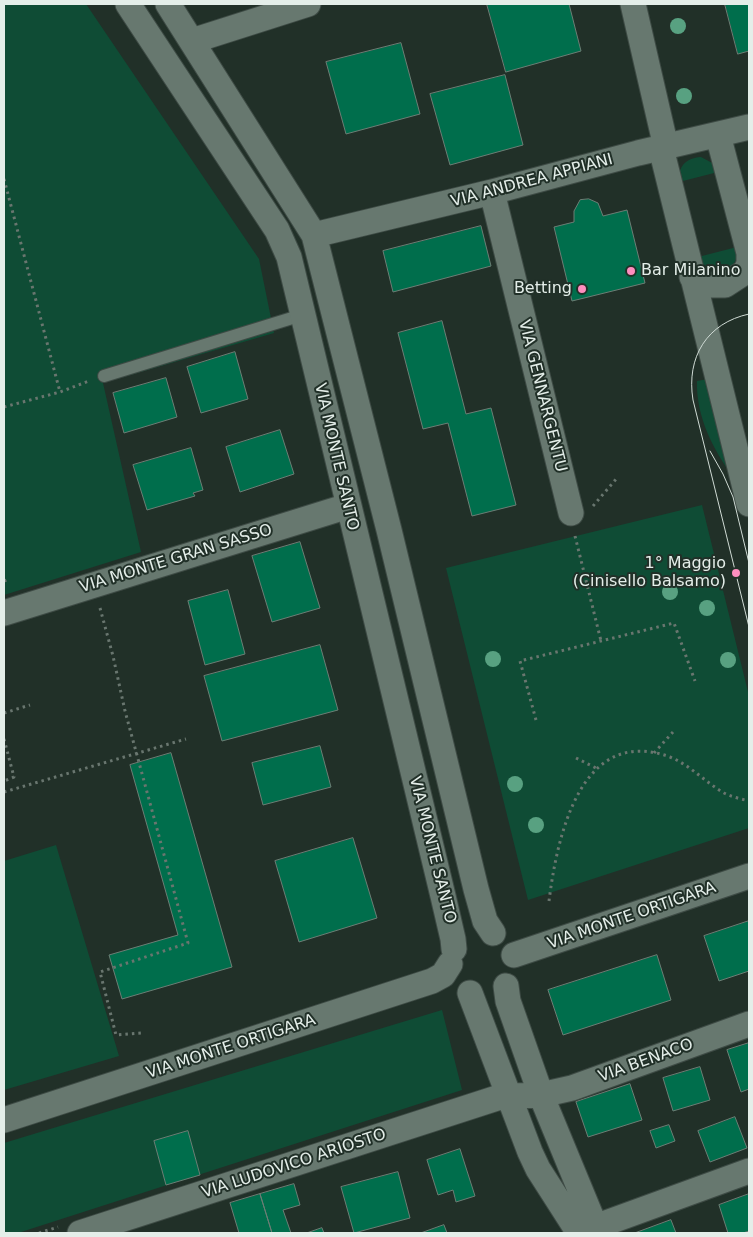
<!DOCTYPE html>
<html>
<head>
<meta charset="utf-8">
<style>
  body { margin:0 }
  #map { position:relative; width:753px; height:1237px; overflow:hidden; background:#213028; font-family:"DejaVu Sans",sans-serif }
  canvas { display:block }
  .frame { position:absolute; inset:0; border:5px solid #e4eee9; pointer-events:none }
</style>
</head>
<body>
<div id="map">
<canvas width="753" height="1237"></canvas>
<div class="frame"></div>
</div>
<script>
const g = document.querySelector('canvas').getContext('2d');
g.lineJoin = 'round';
function fill(path, color) { g.fillStyle = color; g.fill(path, 'evenodd'); }
function trace(path, color, width, dash) { g.strokeStyle = color; g.lineWidth = width; g.lineCap = dash ? 'butt' : 'round'; g.setLineDash(dash || []); g.stroke(path); }
function write(font, color, halo, rows, align = 'center') {
  g.font = font + ' "DejaVu Sans",sans-serif'; g.lineWidth = 4; g.setLineDash([]); g.textBaseline = 'middle'; g.strokeStyle = halo; g.fillStyle = color; for (const [text, x, y, turn = 0] of rows) {
    g.save(); g.translate(x, y); g.rotate((+turn || 0) * Math.PI / 180); g.textAlign = isNaN(turn) ? turn : align; if (halo) g.strokeText(text, 0, 0); g.fillText(text, 0, 0); g.restore();
  }
}
const green = new Path2D(`
  M4 4H86L259 259 274 333 103 383 141 552 4 595Z
  M701 157 714 164 718 172 679 182C678 167 685 158 701 157Z
  M737 247C737 253 737 259 734 263 724 279 705 270 698 257Z
  M708 379 733 477C713 449 696 417 697 381Z
  M702 505 749 696V828L528 900 446 568Z
  M56 845 119 1056 4 1090V861Z
  M442 1010 462 1090 18 1233H4V1143Z`);
const building = new Path2D(`
  M487 4H569L581 51 506 72Z
  M725 4H749V51L738 54Z
  M401 43 420 114 346 134 326 62Z
  M505 75 523 145 450 165 430 94Z
  M589 199 598 203 603 216 627 210 645 283 572 301 554 227 574 222V211L580 200Z
  M481 226 491 266 393 292 383 251Z
  M442 321 466 414 491 408 516 505 472 516 448 423 423 429 398 333Z
  M235 352 248 399 201 413 187 367Z
  M166 378 177 417 124 433 113 393Z
  M280 430 294 474 240 492 226 447Z
  M191 448 203 490 193 493 195 496 147 510 133 465Z
  M300 542 320 608 272 622 252 556Z
  M228 590 245 654 205 665 188 601Z
  M320 645 338 710 222 741 204 676Z
  M320 746 331 787 263 805 252 763Z
  M171 753 232 967 122 999 109 955 178 935 130 765Z
  M353 838 377 918 299 942 275 861Z
  M749 921V971L719 981 704 936Z
  M657 955 671 1000 563 1035 548 990Z
  M749 1043V1089L741 1092 727 1050Z
  M700 1067 710 1100 673 1111 663 1078Z
  M630 1084 642 1120 588 1137 576 1102Z
  M735 1117 747 1148 710 1162 698 1131Z
  M669 1125 675 1141 656 1148 650 1131Z
  M188 1131 200 1175 166 1185 154 1141Z
  M460 1149 475 1196 456 1202 453 1190 438 1195 427 1160Z
  M398 1172 410 1218 354 1233 341 1187Z
  M294 1184 300 1205 283 1210 291 1233H272L260 1194Z
  M260 1194 272 1233H239L230 1203Z
  M749 1194V1231L743 1233H728L719 1205Z
  M671 1220 676 1233H635Z
  M444 1225 447 1233H421Z
  M322 1228 324 1233H307Z`);
const path = new Path2D(`
  M4 179 60 392
  M4 407 60 392 89 381
  M593 506 617 478
  M575 536 601 641
  M4 581 9 579
  M100 608 113 656 125 711 188 943 100 972 116 1035 141 1033
  M4 713 30 705
  M536 720 520 661 674 623 695 681
  M4 739 14 777 4 781
  M654 753 673 732
  M576 758 596 768
  M4 792 186 739
  M549 901C557 838 580 724 670 757 690 765 705 782 724 793 732 797 741 799 749 801
  M39 1233 58 1227`);
const lane = new Path2D(`
  M104 376 302 315`);
const street = new Path2D(`
  M128 4 277 230 289 257 443 896 453 939 454 949
  M168 4 314 235 389 530 476 889 485 921 493 933
  M633 4 666 147
  M192 41 308 4
  M718 135 749 253
  M661 148 749 504
  M492 192 571 513
  M314 235 492 192 638 153 749 127
  M692 277 709 285H725L745 272 749 264V254
  M4 613 348 506
  M514 955 749 876
  M506 986 508 1001 541 1095 598 1233
  M470 993 530 1152 538 1169 579 1233
  M4 1120 432 981 443 975 450 964
  M580 1228 595 1227 749 1171
  M80 1233 497 1098 509 1096 541 1095 572 1088 749 1024`);
const tram = new Path2D(`
  M749 314C707 323 686 357 693 400L749 627
  M710 451 723 474 733 497 749 563`);
const trees = [
  [678,26],
  [684,96],
  [670,592],
  [707,608],
  [493,659],
  [728,660],
  [515,784],
  [536,825]
];
const markers = [
  [631,271,5,"#fd8ebf"],
  [582,289,5,"#fd8ebf"],
  [736,573,5,"#fd8ebf"]
];
const streetNames = [
  ["VIA ANDREA APPIANI",532,181,-15],
  ["VIA GENNARGENTU",542,396,76],
  ["VIA MONTE SANTO",336,457,77],
  ["VIA MONTE GRAN SASSO",176,559,-17],
  ["VIA MONTE SANTO",432,850,76],
  ["VIA MONTE ORTIGARA",632,916,-19],
  ["VIA MONTE ORTIGARA",231,1047,-18],
  ["VIA BENACO",646,1061,-20],
  ["VIA LUDOVICO ARIOSTO",294,1164,-18]
];
const poiNames = [
  ["Bar Milanino",641,271,"left"],
  ["Betting",572,289],
  ["1° Maggio",726,564],
  ["(Cinisello Balsamo)",726,582]
];
fill(green, '#0f4c35');
fill(building, '#006e4c');
trace(building, '#6c7e75', 1);
trace(lane, '#3e4b45', 14);
trace(street, '#3e4b45', 27);
trace(path, '#69766f', 3, [2.5, 4]);
trace(lane, '#67786f', 12);
trace(street, '#67786f', 25);
trace(tram, '#d0dbd5', 1);
g.fillStyle = '#58a181';
for (const [x, y] of trees) { g.beginPath(); g.arc(x, y, 8, 0, 2 * Math.PI); g.fill(); }
for (const [x, y, r, color] of markers) { const dot = new Path2D(); dot.arc(x, y, r, 0, 2 * Math.PI); g.fillStyle = color; g.fill(dot); trace(dot, '#213028', 2); }
write('16px', '#e4eee9', '#213028', streetNames);
write('16px', '#e4eee9', '#213028', poiNames, 'right');
</script>
</body>
</html>
